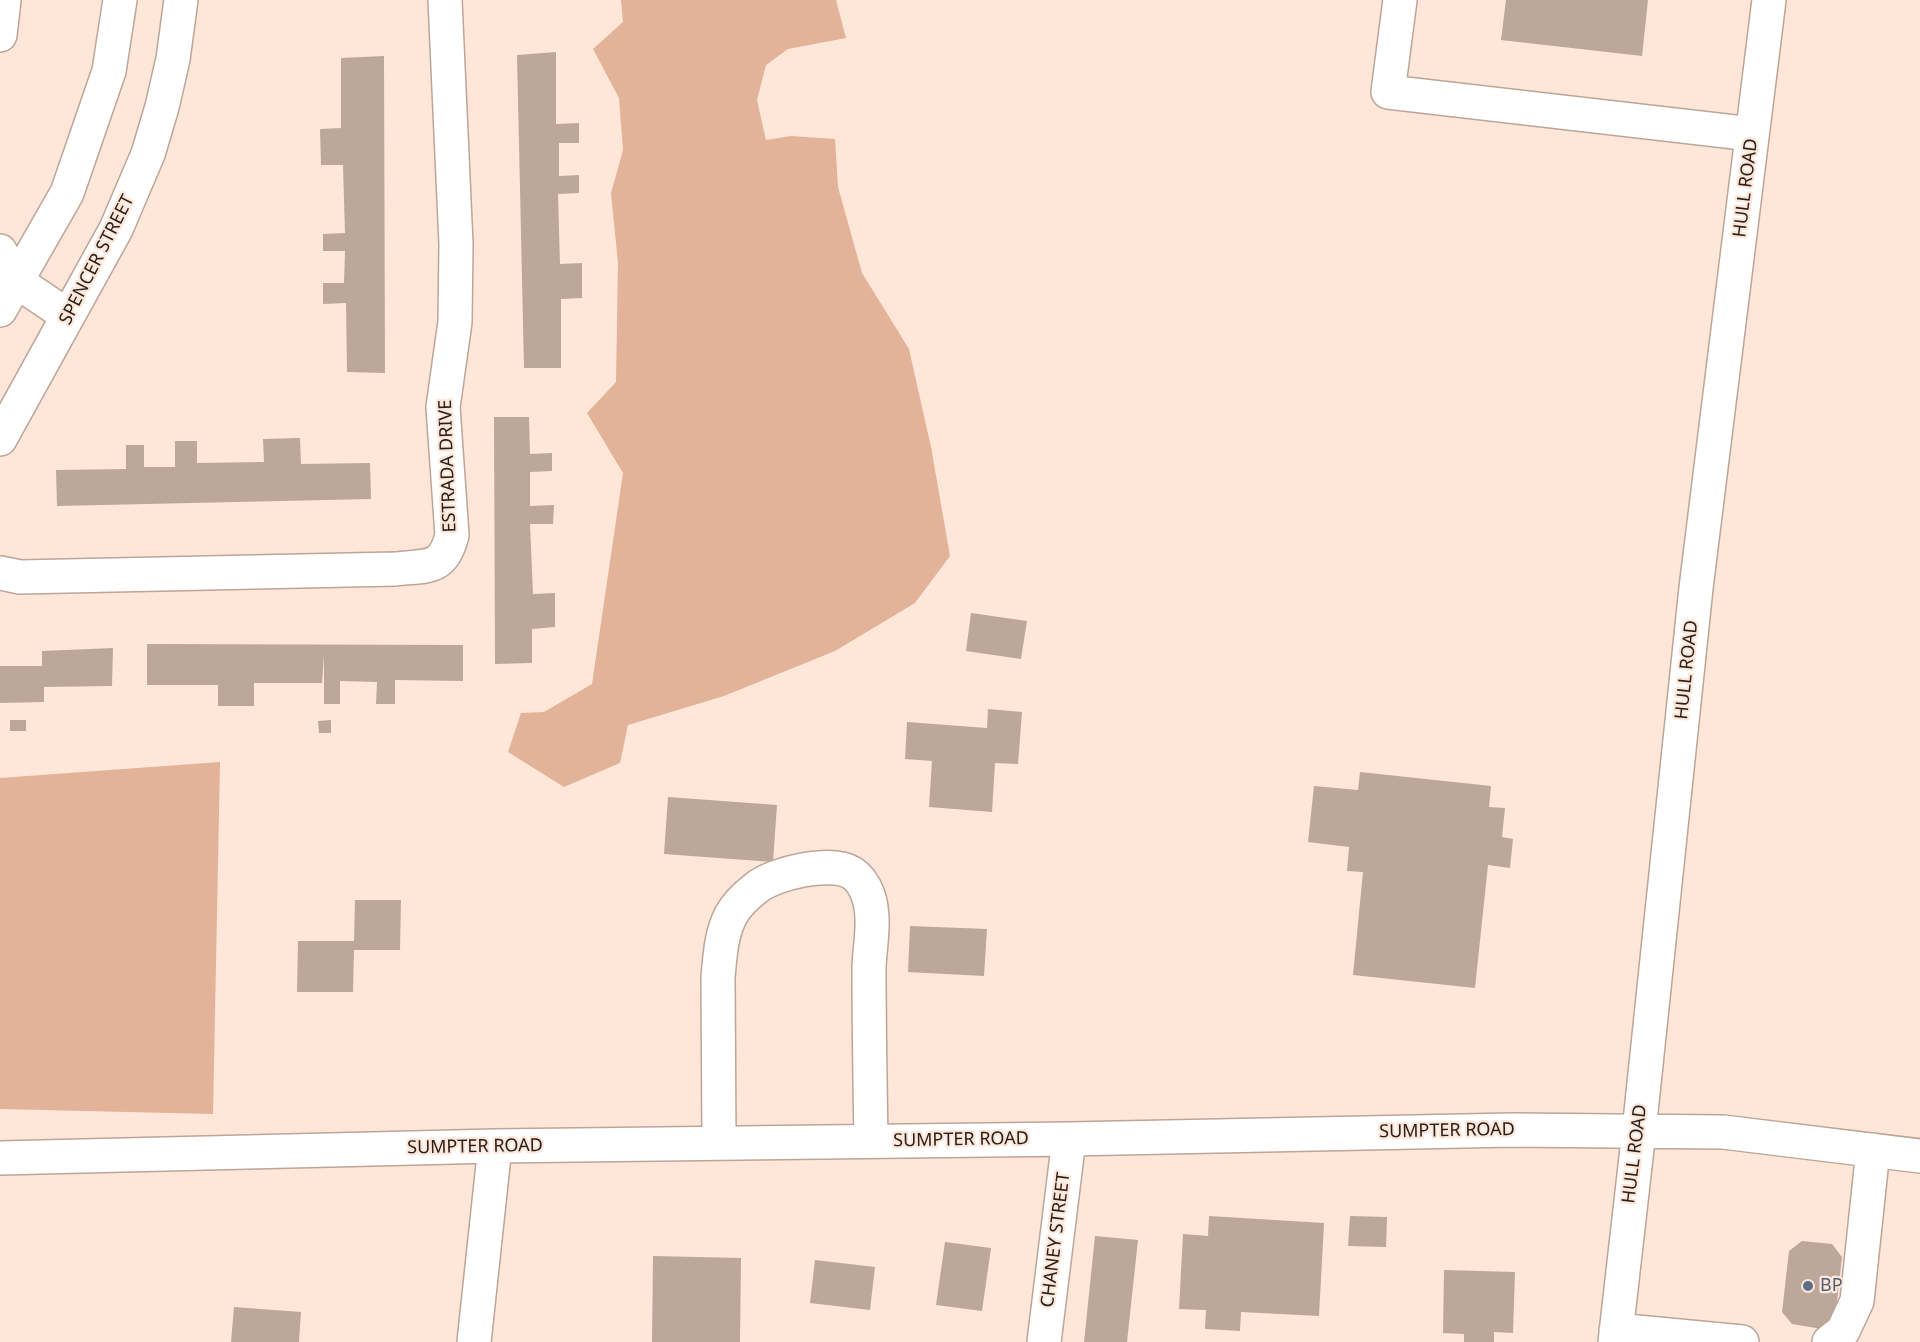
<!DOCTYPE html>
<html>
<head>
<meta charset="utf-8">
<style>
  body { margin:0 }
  canvas { display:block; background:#fee6d9 }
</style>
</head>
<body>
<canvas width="1920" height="1342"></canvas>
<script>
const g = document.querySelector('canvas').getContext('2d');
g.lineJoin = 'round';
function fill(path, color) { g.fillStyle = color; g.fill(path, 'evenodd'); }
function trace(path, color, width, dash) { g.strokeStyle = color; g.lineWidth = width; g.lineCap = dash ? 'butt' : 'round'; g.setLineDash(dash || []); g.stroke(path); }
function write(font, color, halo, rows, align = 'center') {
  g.font = font + ' "Noto Sans",sans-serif'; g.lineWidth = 4.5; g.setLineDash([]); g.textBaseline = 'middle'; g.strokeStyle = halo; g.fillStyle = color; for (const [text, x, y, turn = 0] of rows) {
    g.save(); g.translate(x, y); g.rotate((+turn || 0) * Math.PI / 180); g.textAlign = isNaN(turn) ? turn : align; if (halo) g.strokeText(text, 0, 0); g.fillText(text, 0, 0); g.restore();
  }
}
const green = new Path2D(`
  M621 0H836L846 38 788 49 766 65 757 100 766 140 791 136 835 139 838 187 862 273 909 349 931 447 950 556 915 603 835 651 724 696 628 725 620 763 564 787 508 752 521 713 544 712 592 684 623 473 587 413 616 382 618 263 611 193 623 150 619 98 593 49 623 22Z
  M220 762 213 1114 0 1109V778Z`);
const building = new Path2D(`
  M1506 0H1648L1642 56 1501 40Z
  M556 52V124L579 123V143H559V176L579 175V193L558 194 560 264 582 263V298L561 299V368H524L517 55Z
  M384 56 385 373 347 372 346 303 323 304V283H344L345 251H323V234L345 233 343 165H321L320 129 341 128V58Z
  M494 417H529L530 454 552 453V471L530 472V506L554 505 553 524H530L533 594 555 593V627L532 629V663L495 664Z
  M300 438 301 464 370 463 371 499 57 506 56 470 126 469V445H144V467H175V441H197V463L264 462 263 439Z
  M971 613 1027 621 1021 659 966 651Z
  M147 644 463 645V681L395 680V704H376L377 682 340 681V704H324V655L322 683H254V706H218V685H147Z
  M113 648 112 686 44 687V702L0 703V666H42V651Z
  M988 709 1022 712 1018 764 995 763 992 812 929 807 932 761 905 759 907 722 987 728Z
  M10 720H26V731H10Z
  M331 720V733H319L318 721Z
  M1360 772 1491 786 1489 807 1505 808 1502 837 1513 839 1510 868 1488 865 1475 988 1353 975 1363 872 1347 871 1349 847 1308 842 1314 786 1358 790Z
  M668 797 777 805 773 862 664 854Z
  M355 900H401L400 950H354L353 992H297L298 941H354Z
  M910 926 987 929 984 976 908 972Z
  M1209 1216 1324 1223 1319 1316 1241 1312 1240 1331 1205 1329 1206 1310 1179 1309 1183 1234 1208 1236Z
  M1350 1216 1387 1217 1386 1247 1348 1246Z
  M1095 1236 1138 1240 1127 1342H1084Z
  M1802 1241 1832 1244 1842 1257 1835 1319 1822 1329 1792 1324 1782 1312 1789 1251Z
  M945 1242 991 1248 982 1311 936 1305Z
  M653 1256 741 1258 740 1342H652Z
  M815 1260 875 1267 870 1310 810 1303Z
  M1444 1270 1515 1272 1513 1333 1494 1332V1342H1464V1334L1443 1333Z
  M234 1307 301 1312 299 1342H231Z`);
const minor = new Path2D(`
  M1400 0 1388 92 1752 134
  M0 35 4 0
  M0 251 16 281 68 316
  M0 310 67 193 109 71 120 0
  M0 439 116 229 148 154 162 107 173 59 181 0
  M0 573 20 577 395 569C428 565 443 571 452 535L443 407 455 322 456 244 445 0
  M719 1143 718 977C720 956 721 934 731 915 736 906 747 895 756 888 774 873 831 860 852 873 860 878 865 887 868 895 876 918 870 944 869 967 869 1025 870 1083 871 1141
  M0 1158 495 1146 1069 1139 1512 1130 1723 1132 1920 1156
  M1616 1330 1742 1342
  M474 1342 495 1146
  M1044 1342 1069 1139
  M1615 1342 1639 1131 1696 588 1769 0
  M1829 1342 1843 1331 1857 1301 1873 1150`);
const markers = [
  [1808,1286,6,"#5c6f8a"]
];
const streetNames = [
  ["HULL ROAD",1746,188,-83],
  ["SPENCER STREET",97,260,-63],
  ["ESTRADA DRIVE",448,466,-92],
  ["HULL ROAD",1687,670,-84],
  ["SUMPTER ROAD",1447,1131,-1],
  ["SUMPTER ROAD",961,1140,-1],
  ["SUMPTER ROAD",475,1147,-1],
  ["HULL ROAD",1635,1154,-83],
  ["CHANEY STREET",1056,1240,-83]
];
const serviceNames = [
  ["BP",1820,1286]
];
fill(green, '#e2b398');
fill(building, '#bda79a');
trace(minor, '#bca599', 36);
trace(minor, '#fff', 33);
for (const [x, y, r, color] of markers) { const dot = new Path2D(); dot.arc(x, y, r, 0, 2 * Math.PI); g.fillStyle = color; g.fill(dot); trace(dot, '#fee6d9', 2); }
write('18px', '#28201b', '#fee6d9', streetNames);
write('18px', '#4e5e75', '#fee6d9', serviceNames, 'left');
</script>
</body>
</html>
